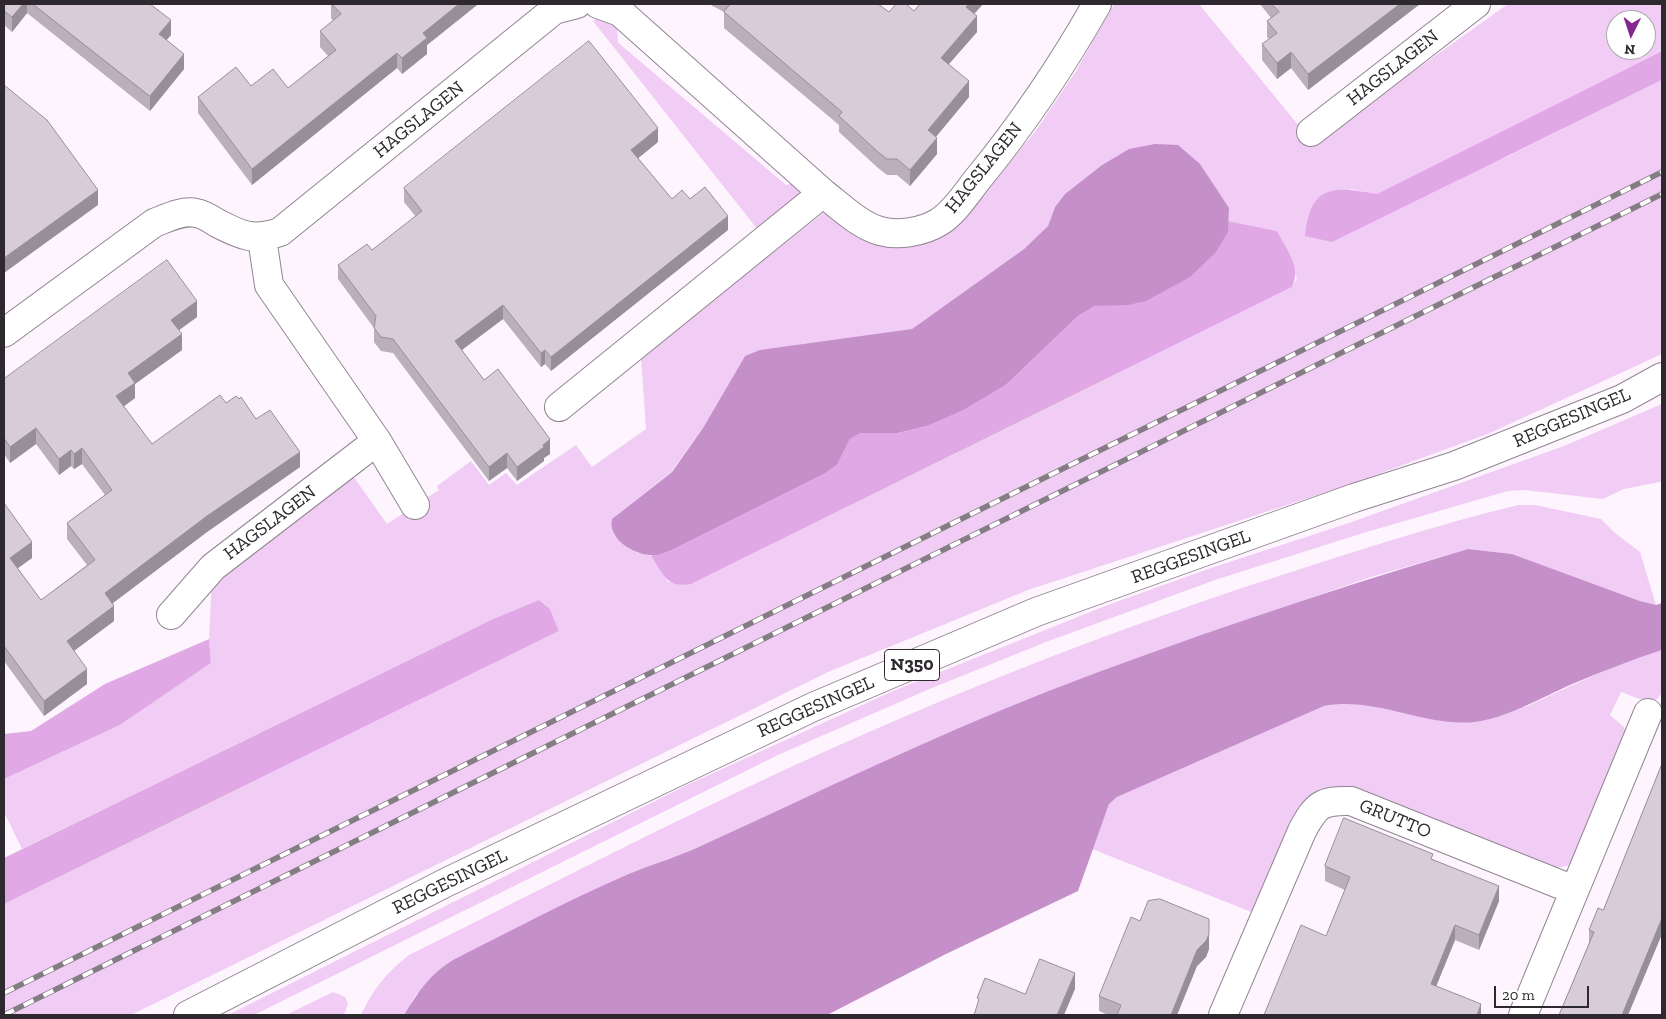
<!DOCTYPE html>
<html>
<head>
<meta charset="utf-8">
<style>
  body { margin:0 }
  #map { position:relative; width:1666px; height:1019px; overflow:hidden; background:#fdf4fe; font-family:"Zilla Slab",serif }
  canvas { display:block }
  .frame { position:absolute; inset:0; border:5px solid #2e292e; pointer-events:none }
  .north { position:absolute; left:1606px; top:10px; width:50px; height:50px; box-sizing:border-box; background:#fff; border:1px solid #aba9ab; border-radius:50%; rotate:184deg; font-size:14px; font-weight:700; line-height:20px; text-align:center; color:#2e292e }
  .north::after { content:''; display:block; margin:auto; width:18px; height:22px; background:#852690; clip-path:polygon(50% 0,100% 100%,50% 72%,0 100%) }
  .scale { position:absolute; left:1494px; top:986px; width:95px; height:22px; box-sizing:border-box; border:2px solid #2e292e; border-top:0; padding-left:6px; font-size:15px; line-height:18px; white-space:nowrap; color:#2e292e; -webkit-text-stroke:4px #fff; paint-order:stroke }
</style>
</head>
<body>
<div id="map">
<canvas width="1666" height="1019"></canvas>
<div class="frame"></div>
<div class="north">N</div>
<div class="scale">20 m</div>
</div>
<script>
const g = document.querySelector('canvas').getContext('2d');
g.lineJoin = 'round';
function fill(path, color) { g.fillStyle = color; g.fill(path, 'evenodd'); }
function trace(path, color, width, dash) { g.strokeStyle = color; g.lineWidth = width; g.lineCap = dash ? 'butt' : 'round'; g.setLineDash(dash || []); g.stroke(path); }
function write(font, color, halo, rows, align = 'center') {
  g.font = font + ' "Zilla Slab",serif'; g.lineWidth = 5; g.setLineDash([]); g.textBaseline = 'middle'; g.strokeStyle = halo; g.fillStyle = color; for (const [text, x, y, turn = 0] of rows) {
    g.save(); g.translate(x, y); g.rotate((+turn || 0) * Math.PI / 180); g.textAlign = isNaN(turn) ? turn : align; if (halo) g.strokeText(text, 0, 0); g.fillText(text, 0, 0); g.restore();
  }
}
const green = new Path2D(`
  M1114 4H1199L1313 143 1508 4H1662V51L1377 194 1351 189 1307 221 1506 157 1662 80V354L1490 433 1354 483 1028 590 828 672 131 1015H4V904L559 631 550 609 539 600 493 619 22 849 4 812V779L120 725 211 663 209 639 212 578 353 476 387 524 439 490 437 486 471 461 489 485 506 473 517 485 576 445 592 467 646 429 641 357 826 211 954 227 969 215 983 193 1035 132 1076 71ZM1616 20H1646V50H1616ZM1129 149 1229 208 1228 221 1277 231 1297 278 1292 287 691 584 668 582 651 556 636 552 612 519 671 472 703 428 745 356 912 329 1024 249 1048 226 1055 207 1065 194 1102 165Z
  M597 18 605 20 617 28 618 42 622 46 786 185 798 182 804 192 762 235 593 21Z
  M1662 404V480L1660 482 1624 489 1603 499 1524 490 1508 491 1363 533 1215 580 1046 642 927 690 778 755 254 1015H228L687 785 893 691 1105 606 1208 569 1349 523 1564 446Z
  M1518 505H1535L1601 519 1615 533 1640 552 1656 605 1640 601 1512 554 1468 549 1371 577 1171 646 1044 693 697 848 633 872 416 994 404 1015H361C373 989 387 972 409 955 503 909 596 860 690 815 880 722 1075 642 1276 577 1356 551 1436 525 1518 505Z
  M1662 650V693L1653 704 1621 692 1610 715 1624 727 1628 739 1574 864 1549 870 1326 792 1304 802 1296 814 1290 835 1254 913 1092 849 1109 804 1117 797 1324 706 1341 703H1358L1390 710 1525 707 1621 663Z
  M333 992 345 997 348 1004 344 1015H286Z`);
const forest = new Path2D(`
  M1662 51V80L1332 242 1305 236C1310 184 1334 186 1377 194Z
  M1228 221 1277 231C1286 249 1302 267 1292 287L691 584C666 588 664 575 651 556L672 550 824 474 837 465 850 439 861 433H898L927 426 1007 384 1078 316 1095 306 1109 305 1228 232Z
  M539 600 550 609 559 631 4 904V858L493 619Z
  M209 639 211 663 120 725 4 779V734L31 731 105 684Z`);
const water = new Path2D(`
  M1155 144 1178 145 1200 164 1229 208 1228 232 1216 252 1190 277 1146 301 1128 305 1095 306 1078 316 1007 384 963 410 927 426 898 433H861L850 439 837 465 824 474 672 550C665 552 656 557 649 555 631 553 608 538 612 519L672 472 703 428 745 356 760 350 912 329 1024 249 1048 226 1055 207 1065 194 1102 165 1129 149Z
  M1468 549 1512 554 1640 601 1656 605 1662 603V650C1631 660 1600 672 1570 685 1543 697 1504 719 1474 722 1424 727 1375 696 1324 706L1117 797 1109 804 1078 891 946 954 827 1015H404C417 993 431 973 453 960 512 930 571 899 631 873 655 863 680 856 703 845 817 793 929 738 1046 692 1184 639 1326 591 1468 549Z`);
const minor = new Path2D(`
  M598 4 620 12 823 193C840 206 859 225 880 231 898 236 923 232 939 222 954 213 966 194 977 180 1022 125 1062 66 1097 4
  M1311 132 1476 4
  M262 238 269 285 377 441 415 505
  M4 333 154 223C167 218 182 210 196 213 203 214 211 219 217 223 243 236 252 241 280 232L554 10 577 4
  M559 407 823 193
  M171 615 213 567 377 441
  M1223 1015 1302 831C1316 805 1321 800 1351 801L1574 890
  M1523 1015 1648 713`);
const primary = new Path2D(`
  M188 1015 447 882 813 707 1036 612 1354 498 1454 466 1622 399 1662 377`);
const rail = new Path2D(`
  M4 993 1662 172
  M4 1015 1662 194`);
const wall = new Path2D(`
  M4 4H150L171 35 166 40 184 69 150 111 27 13 12 32 4 25Z
  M331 4H477V5L427 45V54L402 74 397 68 252 185 198 113V97L251 86 288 88 328 56 320 47V31L333 21 331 18Z
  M709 4H878L889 12 914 11 920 4H983L974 14 977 32 949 64 969 97 936 137 937 154 910 186 897 175H887L878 168 839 132V125L724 28V12Z
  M1260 4H1420L1308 90 1291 68 1277 79 1262 60V44L1269 39 1267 37V21L1271 18Z
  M658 142 638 158 672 199H690L728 230 551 371 545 364 541 367 503 319 462 350 484 380 550 454 544 458V461L517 481 507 468 489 481 393 353 381 351 374 342V328L338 279V265L372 250 416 217 404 202V188Z
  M197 317 179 330 182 350 135 384V398L123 407 152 444 226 403 256 419 300 467 207 532 113 603 114 621 74 651 87 684 44 716 4 661V503L32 558 17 568 41 600 87 565 67 539V523L105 495 82 464 74 469 71 466 59 475 36 444 10 463 4 454V379Z
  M1433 859 1499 901 1479 950 1455 940 1436 986 1481 1015 1326 936 1345 890 1325 881V866Z
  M1603 910 1662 934 1628 1015H1559L1589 943V930Z
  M1209 949 1206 957 1197 966 1177 1015H1108L1099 1011V996Z`);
const shadedWall = new Path2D(`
  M23 4H27V13L12 32V17Z
  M459 4H477V5L427 45V54L402 74V58L423 33Z
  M969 4H983L966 23V7Z
  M1400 4H1420L1308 90V74Z
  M977 16V32L941 73V58Z
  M171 20V35L159 49V34Z
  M1291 52V68L1277 79V63Z
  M397 53V68L252 185V169Z
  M184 54V69L150 111V96Z
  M969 81V97L928 146V130Z
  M658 128V142L631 164V150Z
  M937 138V154L910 186V170Z
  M98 190V205L4 273V258Z
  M728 216V230L551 371V357Z
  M197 301V317L171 336V320Z
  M503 305V319L455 355V341Z
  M182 334V350L135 384V398L116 412V396L128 373Z
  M545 350V364L541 367V353Z
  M36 428V444L10 463V447Z
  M550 439V454L544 458V461L517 481V467Z
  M82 448V464L74 469V454Z
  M71 450V466L59 475V459Z
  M300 452V467L207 532 105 609V593L207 516Z
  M507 453V468L489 481V467Z
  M32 542V558L10 574V558Z
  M114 606V621L67 656V641Z
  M87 669V684L44 716V701Z
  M1499 886V901L1479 950V935Z
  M1662 918V934L1628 1015H1622Z
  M1455 925V940L1431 999V984Z
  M1209 934V949L1206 957 1197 966 1177 1015H1171L1197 950Z
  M1075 973V989L1064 1015H1057Z
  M1481 1004V1015H1477Z`);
const building = new Path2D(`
  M4 4H23L12 17 4 11Z
  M33 4H150L171 20 159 34 184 54 150 96Z
  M332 4H459L423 33 427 38 402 58 397 53 252 169 198 97 236 67 251 86 273 69 288 88 336 50 320 31 341 14Z
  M731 4H878L889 12 896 4H906L914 11 920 4H969L966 7 977 16 941 58 969 81 928 130 937 138 910 170 897 159H887L878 152 839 116 842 112 724 12Z
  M1272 4H1400L1308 74 1291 52 1277 63 1262 44 1277 33 1267 21 1279 12Z
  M589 41 658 128 631 150 672 199 682 190 690 199 705 187 728 216 551 357 545 350 541 353 503 305 455 341 484 380 498 369 550 439 543 445 544 447 517 467 507 453 489 467 393 339 381 337 374 328 376 316 338 265 367 244 372 250 422 211 404 188Z
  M4 85 47 120 98 190 4 258Z
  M167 260 197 301 171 320 182 334 128 373 135 383 116 396 152 444 220 395 226 403 236 396 239 399 241 397 256 419 270 410 300 452 207 516 105 593 114 606 67 641 87 669 44 701 4 646V503L32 542 10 558 41 600 95 560 67 523 112 490 82 448 74 454 71 450 59 459 36 428 10 447 4 438V379Z
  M1662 764V918L1622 1015H1559L1594 932 1589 930 1598 908 1603 910Z
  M1344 818 1433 854 1431 859 1499 886 1479 935 1455 925 1431 984 1481 1004 1477 1015H1264L1301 925 1326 936 1350 877 1325 866Z
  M1160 899 1209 919V934L1206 941 1197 950 1171 1015H1117L1121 1005 1099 996 1131 917 1140 921 1148 901Z
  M1040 959 1075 973 1057 1015H974L979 999 977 998 985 978 1025 994Z`);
const shields = [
  [912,665,55]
];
const shieldNames = [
  ["N350",912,665]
];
const streetNames = [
  ["HAGSLAGEN",1393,68,-38],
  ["HAGSLAGEN",419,120,-39],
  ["HAGSLAGEN",984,168,-51],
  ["REGGESINGEL",1572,418,-23],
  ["HAGSLAGEN",270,523,-37],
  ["REGGESINGEL",1191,557,-20],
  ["REGGESINGEL",816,707,-24],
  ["GRUTTO",1395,819,22],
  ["REGGESINGEL",450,882,-26]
];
fill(green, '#f1ccf4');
fill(forest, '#e0a9e6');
fill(water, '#c58fca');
trace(minor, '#918692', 30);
trace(primary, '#918692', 30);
trace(minor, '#fff', 28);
trace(primary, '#fff', 28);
trace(rail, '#847d84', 5.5);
trace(rail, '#fff', 4, [11]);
fill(wall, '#baafbb');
fill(shadedWall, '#978f98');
fill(building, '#d8ccd9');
trace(building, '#978f98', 1);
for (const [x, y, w] of shields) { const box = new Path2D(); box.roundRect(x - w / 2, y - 15.5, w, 31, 4); g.fillStyle = '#fff'; g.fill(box); trace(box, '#2e292e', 1); }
write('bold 18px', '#2e292e', null, shieldNames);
write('19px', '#2e292e', '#fff', streetNames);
</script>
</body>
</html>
